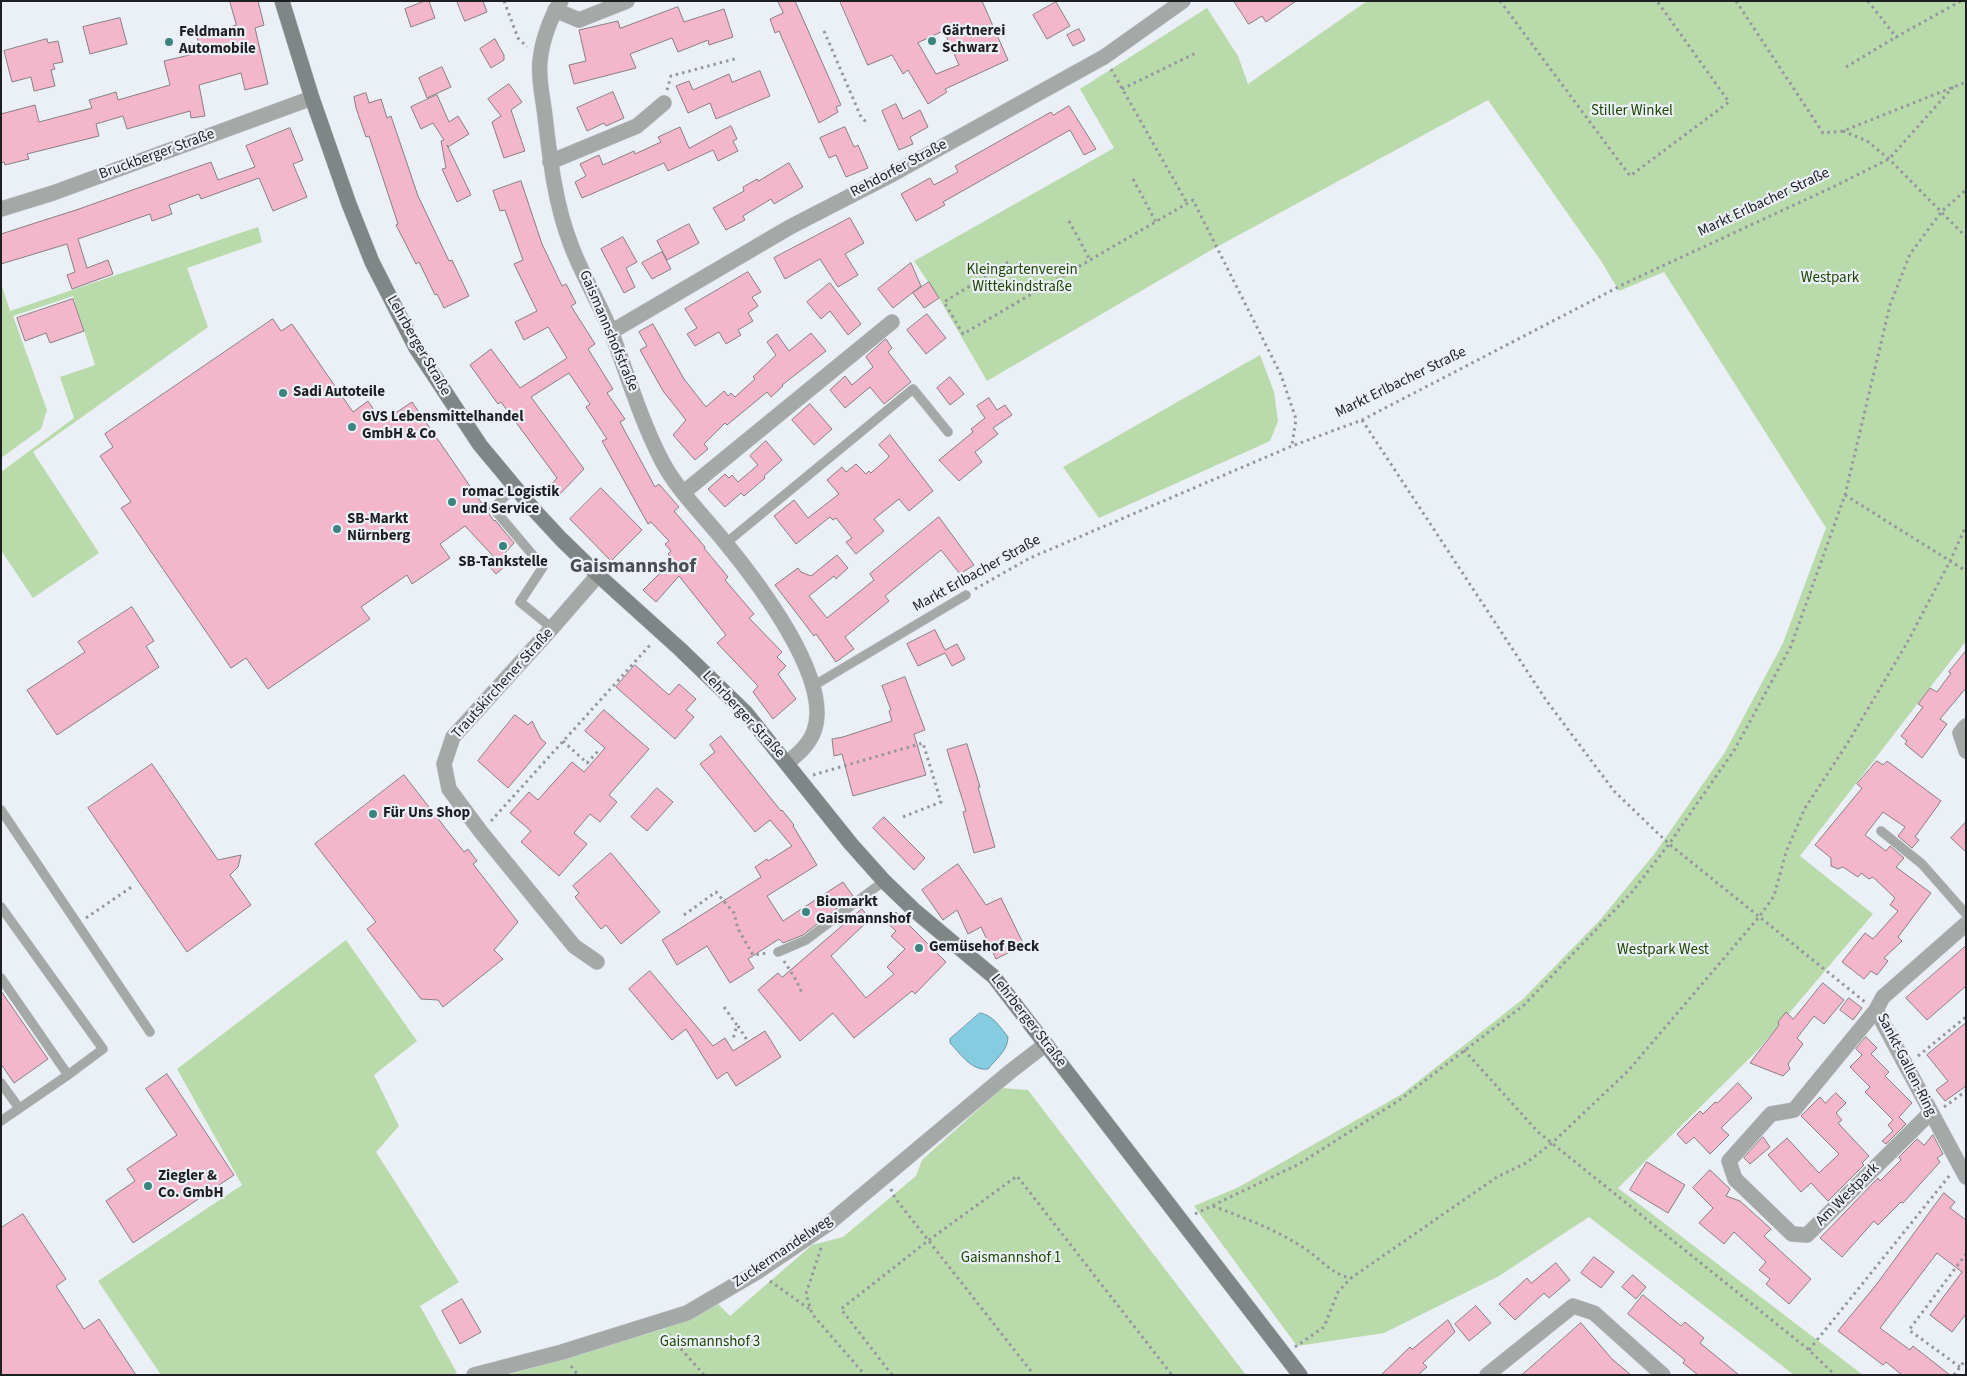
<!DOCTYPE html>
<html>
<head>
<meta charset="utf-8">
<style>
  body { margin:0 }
  #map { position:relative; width:1967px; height:1376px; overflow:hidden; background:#ebeff6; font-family:"Source Sans 3",sans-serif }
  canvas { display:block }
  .frame { position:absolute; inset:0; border:2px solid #1e1f22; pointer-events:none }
</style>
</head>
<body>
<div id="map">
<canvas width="1967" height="1376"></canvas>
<div class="frame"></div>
</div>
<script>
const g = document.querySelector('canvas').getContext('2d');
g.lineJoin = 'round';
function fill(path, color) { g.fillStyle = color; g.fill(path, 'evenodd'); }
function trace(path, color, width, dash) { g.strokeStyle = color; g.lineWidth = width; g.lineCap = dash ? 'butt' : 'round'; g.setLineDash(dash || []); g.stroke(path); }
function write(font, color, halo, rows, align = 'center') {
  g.font = font + ' "Source Sans 3",sans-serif'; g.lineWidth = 4.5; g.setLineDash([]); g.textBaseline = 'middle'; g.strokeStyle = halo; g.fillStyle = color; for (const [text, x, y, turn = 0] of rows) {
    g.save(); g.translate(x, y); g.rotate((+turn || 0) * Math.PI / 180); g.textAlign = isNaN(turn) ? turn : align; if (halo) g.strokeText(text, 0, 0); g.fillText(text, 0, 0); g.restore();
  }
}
const green = new Path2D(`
  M1367 1H1966V641L1800 856 1873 914 1758 1050 1618 1188 1863 1375H1794L1589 1217 1499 1276 1384 1333 1297 1346 1194 1206 1239 1187 1402 1094 1523 999 1600 920 1655 853 1725 752 1783 643 1826 528 1664 272 1619 291 1603 264 1488 100 1213 249 987 381 939 298 914 261 1114 148 1080 89 1207 8 1238 56 1248 84Z
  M258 227 262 242 187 268 208 327 33 452 99 553 33 598 1 550V472L74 418 60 377 95 365 73 296 13 316 47 410 41 429 1 458V283L10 311Z
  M1260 355 1274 392 1278 421 1270 441 1099 518 1063 467Z
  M346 940 417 1041 374 1075 399 1126 376 1152 459 1282 420 1306 457 1373 452 1375H161L98 1281 242 1185 177 1069Z
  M1002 1088 1028 1090 1246 1375H508L664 1329 718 1304 730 1316 812 1245 843 1237 916 1176 922 1160Z`);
const water = new Path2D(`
  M980 1013C993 1015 1000 1027 1008 1037 1008 1050 996 1059 988 1069 971 1071 961 1054 950 1043V1039Z`);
const building = new Path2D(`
  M230 1H258L264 25 255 28 268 84 245 90 241 73 199 85 205 116 191 118 190 111 127 129 123 116 96 124 99 136 27 154 29 159 5 165 4 162 1 163V114L35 105 39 122 92 108 89 100 116 92 118 100 170 85 164 61 202 52 197 37 236 25Z
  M425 1H429L435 18 411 27 405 9Z
  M457 1H483L487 12 465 21Z
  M778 1H795L841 105 836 107 838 112 819 123 779 31 775 33 770 19 783 13Z
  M840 1H982L1008 60 945 89 947 92 928 104 908 70 903 74 892 55 868 65ZM944 31 959 65 936 74 918 43Z
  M1234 1H1296L1266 22 1262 16 1249 24Z
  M1056 2 1070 26 1047 39 1033 15Z
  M678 7 684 22 724 9 733 37 709 45 708 40 678 52 672 38 630 54 636 68 574 84 569 65 586 61 579 30 618 21 620 28Z
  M120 18 127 44 90 54 83 27Z
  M1079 29 1085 40 1073 46 1067 35Z
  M47 39 48 43 58 41 63 62 53 64 55 69 51 70 55 86 34 91 31 77 12 82 4 51Z
  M495 39 504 55V60L491 68 480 49Z
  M442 67 451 87 427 98 419 78Z
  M760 71 770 96 716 119 710 103 688 113 676 86 689 81 693 90 729 74 732 82Z
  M509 84 522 102 511 110 525 151 504 158 492 122 501 116 488 99Z
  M613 92 624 118 606 126 604 123 587 131 577 108Z
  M366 93 369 103 381 99 387 118 391 116 418 196 449 261 452 260 469 296 444 308 437 294 435 295 419 262 416 264 396 225 398 224 369 136 366 137 356 108 354 97Z
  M437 95 449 122 458 116 469 134 448 147 447 145 471 195 457 202 442 169 446 168 441 141 444 140 433 123 421 129 411 107Z
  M896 104 903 119 920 110 928 127 910 137 913 144 899 150 882 111Z
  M1069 106 1096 149 1084 155 1070 130 943 202 945 205 916 221 901 194 930 178 934 185 958 172 955 166 1051 112 1053 115Z
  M731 126 737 139 733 141 738 151 718 161 713 150 668 171 664 163 582 198 575 182 586 176 580 164 599 155 603 165 634 151 635 154 661 142 658 137 680 127 689 148Z
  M845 127 854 147 858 145 868 168 846 177 836 155 829 158 820 138Z
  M290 128 303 160 293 164 307 197 273 211 259 178 201 199 199 194 169 205 172 214 152 221 150 214 78 239 87 268 108 260 113 274 72 289 67 275 75 272 67 244 1 264V234L79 209 211 162 218 180 255 167 246 146Z
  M789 163 803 187 774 204 771 199 743 216 745 220 726 230 713 208 744 191 743 187 757 179 758 181Z
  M521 181 542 244 562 286 566 284 576 303 571 306 595 344 588 349 613 389 607 393 625 419 620 422 655 487 659 484 679 507 674 511 705 547 704 548 728 577 725 580 754 614 749 618 782 652 777 657 786 666 778 674 796 699 773 719 753 692 758 686 717 643 726 635 679 576 656 602 643 590 673 560 668 554 671 551 665 544 669 541 651 522 648 524 602 441 607 439 586 407 590 404 569 373 531 397 584 469 558 496 549 487 557 478 501 402 498 404 470 365 491 349 520 388 567 358 548 327 524 340 515 322 537 311 514 264 523 260 505 210 500 211 493 191Z
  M850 218 864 243 845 254 858 275 838 287 820 259 785 279 774 258Z
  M689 224 699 243 667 260 657 241Z
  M623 237 637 262 626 268 635 287 624 293 601 249Z
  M662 252 671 269 652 279 642 263Z
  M911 263 921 286 893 308 878 289Z
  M748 272 761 292 752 297 758 306 748 313 753 321 738 330 741 335 726 344 719 332 695 346 687 334 697 328 685 309Z
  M929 282 939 298 924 308 913 293Z
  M830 283 861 324 848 335 830 311 821 319 807 302Z
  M73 299 84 331 50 343 46 333 25 341 17 318Z
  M927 314 946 338 926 354 907 330Z
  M273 319 281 331 292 324 353 412 368 401 382 422 412 402 494 521 495 520 514 543 504 554 511 561 496 574 488 565 495 558 465 526 440 544 450 558 412 584 407 575 361 607 370 619 268 689 246 658 231 668 121 508 131 502 100 456 113 447 105 434Z
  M653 324 684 379 706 407 724 391 728 396 731 393 735 397 755 379 753 377 776 355 767 342 777 334 789 351 811 333 826 351 782 385 783 386 771 397 767 392 727 425 725 423 704 444 708 449 695 460 673 435 686 420 663 391 640 350 647 346 639 332Z
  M886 339 892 348 888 352 911 382 884 404 870 387 845 408 830 390 845 376 852 385 873 367 866 357Z
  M950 377 964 394 950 405 937 388Z
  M989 398 997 410 1005 405 1012 415 993 428 998 434 975 452 982 462 959 481 939 460 973 432 971 429 985 418 977 406Z
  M810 404 832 429 814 445 792 420Z
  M890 435 933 491 909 511 899 499 874 519 884 531 856 554 846 542 852 538 836 518 833 520 830 517 796 544 774 516 794 500 808 518 839 494 827 480 842 467 846 472 856 464 866 474 869 471 871 473 888 458 889 456 879 445Z
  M766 441 782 460 764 476 765 478 744 496 741 493 725 507 708 489 725 474 729 478 732 475 738 482 758 465 750 456Z
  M601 488 642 530 611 561 570 519Z
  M939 517 974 565 960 574 941 550 885 596 889 601 845 637 854 649 836 662 816 634 814 636 775 585 798 568 801 572 811 576 837 555 848 568 836 579 834 576 809 596 827 618 874 580 870 574Z
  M132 607 154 641 146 646 159 667 57 735 27 690 85 652 78 642Z
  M935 630 945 650 957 644 965 659 952 666 945 653 918 666 907 644Z
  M1966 651V688L1940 719 1947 724 1922 758 1905 744 1907 741 1901 736 1923 707 1918 704 1930 688 1937 692 1951 673 1949 672Z
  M635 665 669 695 679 684 696 699 686 710 694 717 675 739 616 687Z
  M905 677 925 730 914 734 926 775 853 796 842 754 834 756 832 739 843 737 892 721 889 711 891 710 882 686Z
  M604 710 649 749 609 795 617 802 600 822 590 814 574 833 587 844 559 876 521 842 531 831 510 813 529 792 538 800 572 762 584 772 605 748 585 731Z
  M515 715 528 725 532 721 541 739 546 743 508 788 478 761Z
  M721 736 781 811 782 810 794 825 793 826 817 865 767 896 783 921 843 882 853 896 803 935 783 943 779 939 748 959 754 968 730 983 707 946 677 965 662 940 761 877 755 867 767 859 768 861 792 846 770 820 755 832 700 764 715 752 710 745Z
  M967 744 980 787H978L995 847 974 853 963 812 966 811 947 750Z
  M1877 761 1883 765 1887 761 1941 801 1915 837 1919 840 1912 848 1898 836 1905 827 1883 812 1865 835 1886 851 1890 846 1904 858 1896 867 1931 893 1898 937 1902 941 1884 958 1888 961 1877 975 1871 971 1864 979 1842 962 1865 933 1873 939 1898 911 1890 905 1895 898 1873 877 1869 879 1861 873 1858 877 1843 867 1838 869 1831 866V858L1815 845 1862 788 1857 784Z
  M152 764 218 860 241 855 238 867 230 875 251 905 187 952 88 808Z
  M404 775 464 852 468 849 477 861 473 864 518 922 494 950 503 959 443 1007 438 1000 421 999 367 929 376 922 315 844Z
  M657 788 673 802 647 831 631 817Z
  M884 817 925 858 914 870 873 828Z
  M1966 822V852L1951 838Z
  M611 853 660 912 621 944 606 925 601 929 575 897 579 893 573 886Z
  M958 864 986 905 1001 898 1024 945 996 959 981 927 968 934 957 910 943 920 922 890Z
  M862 909 870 919 831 956 866 998 894 974 887 967 905 949 891 936 896 931 886 922 896 912 946 962 915 994 912 991 854 1038 833 1013 800 1041 758 990 778 973 782 977Z
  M1966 946V986L1927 1020 1906 998Z
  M650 971 713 1046 725 1038 733 1051 765 1031 781 1057 736 1086 727 1072 717 1079 686 1029 672 1040 629 989Z
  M1823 983 1844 1000 1824 1024 1814 1016 1797 1038 1803 1044 1788 1064 1790 1069 1783 1076 1750 1063 1779 1025 1778 1022 1786 1012 1793 1019Z
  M1 991 48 1059 14 1083 1 1064Z
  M1849 998 1862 1008 1853 1020 1840 1010Z
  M1966 1023V1086L1945 1101 1936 1090 1948 1081 1927 1055Z
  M1866 1037 1877 1048 1871 1054 1889 1072 1885 1076 1912 1103 1899 1117 1906 1124 1886 1144 1882 1141 1893 1131 1888 1125 1893 1120 1865 1092 1870 1087 1850 1067 1862 1055 1856 1049Z
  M167 1074 234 1175 133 1243 106 1201 135 1181 127 1169 177 1135 146 1089Z
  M1738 1083 1752 1098 1721 1128 1729 1135 1710 1154 1694 1137 1686 1144 1677 1134 1700 1111 1703 1114 1715 1102 1717 1103Z
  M1836 1093 1846 1103 1836 1113 1842 1120 1838 1123 1869 1156 1862 1163 1864 1165 1828 1201 1811 1183 1801 1192 1768 1155 1787 1138 1819 1173 1839 1154 1801 1116 1820 1097 1825 1103Z
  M1933 1135 1943 1154 1937 1158 1940 1162 1903 1203 1901 1202 1878 1225 1874 1221 1842 1257 1820 1238 1878 1178 1880 1181 1901 1160 1899 1157 1917 1139 1924 1145Z
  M1763 1137 1770 1147 1750 1164 1744 1158Z
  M1647 1162 1685 1185 1668 1213 1630 1190Z
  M1710 1170 1730 1189 1726 1196 1740 1201 1771 1229 1764 1236 1811 1279 1789 1304 1766 1284 1770 1279 1759 1270 1766 1262 1734 1232 1724 1244 1699 1223 1713 1208 1693 1188Z
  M1944 1193 1955 1202 1950 1208 1966 1220V1314L1952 1332 1930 1315 1962 1272 1937 1253 1880 1328 1910 1350 1913 1346 1950 1375H1902L1886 1362 1883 1365 1838 1331 1876 1285Z
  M23 1214 66 1279 56 1286 84 1329 99 1319 136 1375H1V1228Z
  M1594 1257 1614 1272 1601 1288 1581 1273Z
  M1556 1263 1570 1280 1549 1298 1544 1293 1515 1320 1499 1304 1527 1278 1531 1283Z
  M1633 1275 1646 1287 1636 1299 1622 1287Z
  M1643 1295 1681 1326 1685 1322 1704 1338 1700 1343 1739 1375H1698L1683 1363 1685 1360 1628 1314Z
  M462 1299 481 1332 460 1344 442 1311Z
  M1476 1306 1491 1323 1469 1341 1455 1324Z
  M1448 1320 1455 1332 1423 1363 1427 1367 1418 1375H1381L1410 1347 1412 1349Z
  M1581 1323 1612 1359 1631 1375H1522Z`);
const path = new Path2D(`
  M504 1 518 38 527 47
  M1500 1 1630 176 1729 102 1657 1
  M1736 1 1823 133 1843 131 1966 82
  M1868 1 1896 37 1961 1
  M824 31 861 117 867 123
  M1846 67 1896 37
  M1111 69 1187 203
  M1122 89 1198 52
  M667 90 671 76 738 58
  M1843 131 1867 141 1889 159 1966 237
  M1133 179 1156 222
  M1069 221 1090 260
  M1008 262 944 302 963 334 1193 200 1281 375 1296 419 1292 445
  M1362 420 1546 700 1614 791 1669 844 1865 1002
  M1845 495 1966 571
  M975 589 1030 558 1292 446 1362 420 1630 281 1835 186 1889 159 1953 87
  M563 741 587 763 600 749
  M813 775 923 743 941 802 900 818
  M491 821 651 644
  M684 915 716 892 734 913 738 929 753 955 768 953
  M86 918 133 886
  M784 961 796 980 803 995
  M724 1007 737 1025 733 1039
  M738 1026 747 1040
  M1464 1050 1538 1132 1809 1350 1835 1375
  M1918 1056 1966 1017
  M1944 1107 1966 1091
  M891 1189 895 1198 1034 1375
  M1213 1206C1244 1218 1275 1229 1304 1248 1320 1258 1332 1275 1351 1278L1497 1177 1526 1163 1552 1143 1628 1071 1759 917 1774 896 1786 852 1805 808 1847 744 1907 643 1950 561 1966 526
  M1195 1214 1299 1164 1401 1099 1524 1005 1632 892 1669 844 1735 749 1791 646 1845 495 1890 305 1910 254 1942 211 1966 190
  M821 1248 806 1294 812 1314 865 1375
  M770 1281 812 1311
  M668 1334 704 1375
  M1295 1347 1324 1327 1338 1292 1351 1278
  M1809 1350 1950 1175
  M571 1366 578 1375
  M1960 1367 1909 1330 1966 1254
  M892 1375 841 1309 929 1240 1017 1176 1172 1375
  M1954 1375 1966 1359`);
const lane = new Path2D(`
  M515 487 493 508 543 567 520 602 552 628
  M726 543 913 389 948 432
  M813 686 966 595
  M1 810 150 1032
  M1881 831 1922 864 1966 914
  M1 907 103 1049 68 1075 1 1121
  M778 952 806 940 884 881
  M1 978 68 1075
  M1 1083 19 1108`);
const street = new Path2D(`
  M561 1C550 18 542 41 540 61 538 79 543 98 545 116 550 159 555 204 571 245 582 275 600 304 612 334 628 376 641 421 662 461 677 490 703 515 724 541 756 580 833 679 814 731 809 745 798 754 787 763
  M555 10 579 20 627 1
  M550 162 637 126 664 103
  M1 209 53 193 312 98
  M611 332 790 227 891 175 1104 57 1183 1
  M684 492 892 322
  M1966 726 1960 733 1966 751
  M1966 924 1883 997 1876 1010 1966 1177
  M597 962 574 946 481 832 449 789 444 764 453 737 552 628 598 575
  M1876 1010 1794 1110 1771 1114 1729 1161 1735 1179 1792 1234 1807 1235 1931 1112
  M474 1375 562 1352 687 1313 757 1272 828 1224 1011 1071 1046 1044
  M1487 1375 1573 1306 1594 1313 1663 1375`);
const secondary = new Path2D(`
  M282 1 312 98 349 204 372 262 416 348 480 445 535 511 561 539 598 575 681 650 746 713 851 844 884 881 914 910 994 977 1300 1375`);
const markers = [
  [932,41,5,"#3c8481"],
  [169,42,5,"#3c8481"],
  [283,393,5,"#3c8481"],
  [352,427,5,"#3c8481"],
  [452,502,5,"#3c8481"],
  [337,529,5,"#3c8481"],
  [503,546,5,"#3c8481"],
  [373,814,5,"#3c8481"],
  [806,912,5,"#3c8481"],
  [919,948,5,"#3c8481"],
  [148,1186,5,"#3c8481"]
];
const poiNames = [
  ["Gärtnerei",942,32],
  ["Schwarz",942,49],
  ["Feldmann",179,33],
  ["Automobile",179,50],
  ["Sadi Autoteile",293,393],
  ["GVS Lebensmittelhandel",362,418],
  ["GmbH & Co",362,435],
  ["romac Logistik",462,493],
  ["und Service",462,510],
  ["SB-Markt",347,520],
  ["Nürnberg",347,537],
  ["SB-Tankstelle",503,563,"center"],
  ["Für Uns Shop",383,814],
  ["Biomarkt",816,903],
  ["Gaismannshof",816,920],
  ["Gemüsehof Beck",929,948],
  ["Ziegler &",158,1177],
  ["Co. GmbH",158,1194]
];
const parkNames = [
  ["Stiller Winkel",1632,112],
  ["Kleingartenverein",1022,271],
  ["Wittekindstraße",1022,288],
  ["Westpark",1830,279],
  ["Westpark West",1663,951],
  ["Gaismannshof 1",1011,1259],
  ["Gaismannshof 3",710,1343]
];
const streetNames = [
  ["Bruckberger Straße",157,155,-20],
  ["Rehdorfer Straße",899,169,-28],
  ["Markt Erlbacher Straße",1764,203,-25],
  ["Gaismannshofstraße",608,331,67],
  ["Lehrberger Straße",418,346,60],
  ["Markt Erlbacher Straße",1401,383,-26],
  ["Markt Erlbacher Straße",977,574,-29],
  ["Trautskirchener Straße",503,684,-48],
  ["Lehrberger Straße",743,715,47],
  ["Lehrberger Straße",1028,1021,52],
  ["Sankt-Gallen-Ring",1906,1065,63],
  ["Am Westpark",1848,1195,-45],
  ["Zuckermandelweg",783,1252,-34]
];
const districtNames = [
  ["Gaismannshof",633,568]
];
fill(green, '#b9daab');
fill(water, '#86cce0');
trace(water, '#6798a7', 1);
fill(building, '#f4b6ca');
trace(building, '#887f82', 1);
trace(lane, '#c6cad0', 10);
trace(street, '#c6cad0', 16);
trace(secondary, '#c6cad0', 16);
trace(path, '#94979c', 3, [2.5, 4]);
trace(lane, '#a4a8a7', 9);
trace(street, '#a4a8a7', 15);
trace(secondary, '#808685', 15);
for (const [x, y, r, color] of markers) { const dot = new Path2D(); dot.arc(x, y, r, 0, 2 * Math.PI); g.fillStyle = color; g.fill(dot); trace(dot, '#ebeff6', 2); }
write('bold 15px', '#1e1f22', '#ebeff6', poiNames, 'left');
write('15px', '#1d4700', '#ebeff6', parkNames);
write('15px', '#1e1f22', '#ebeff6', streetNames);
write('bold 20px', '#4a4d53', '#ebeff6', districtNames);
</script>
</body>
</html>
